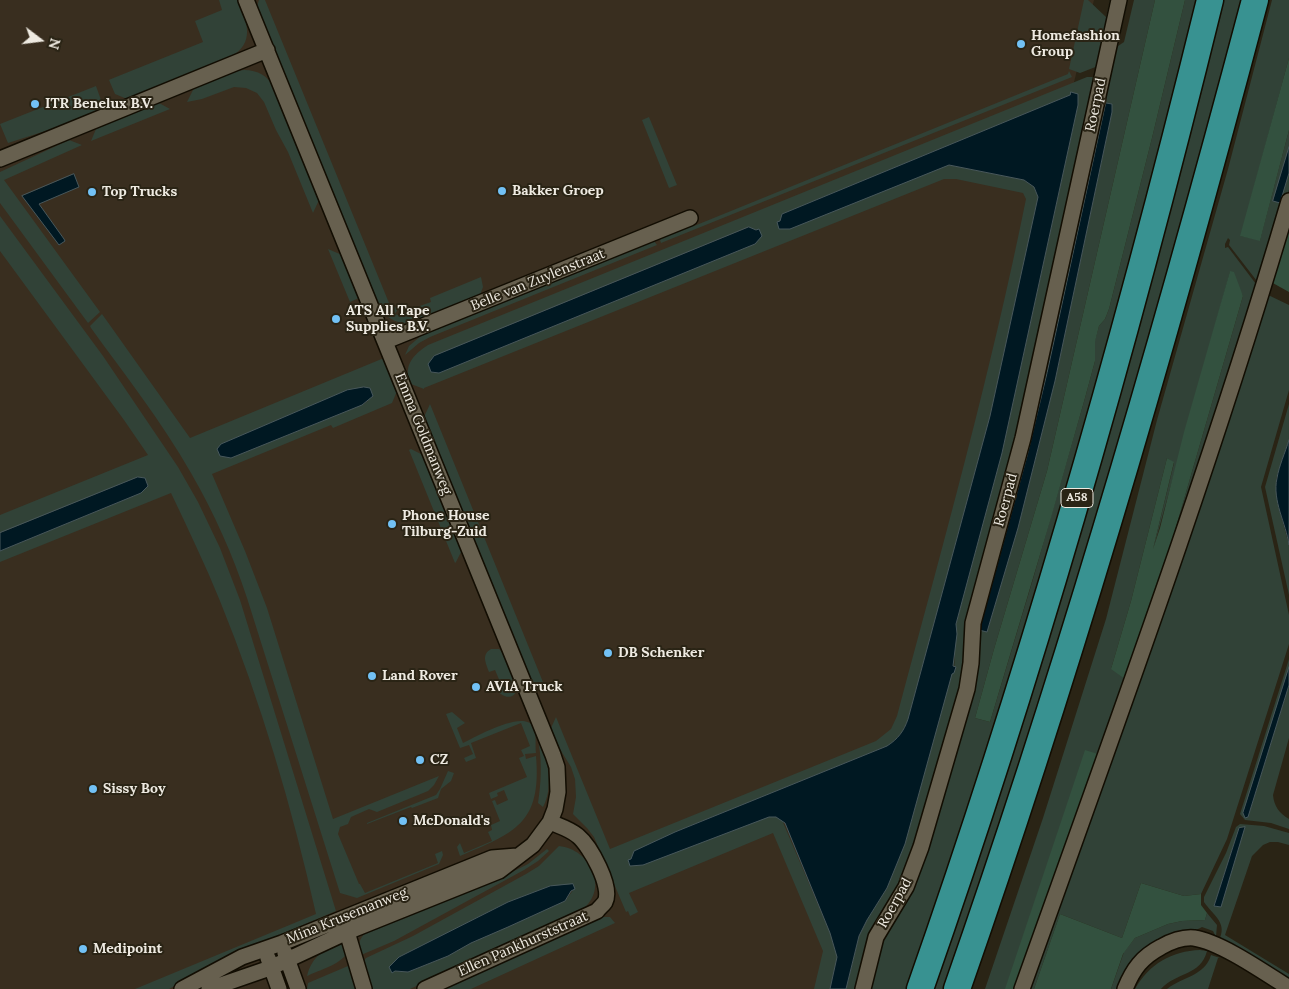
<!DOCTYPE html>
<html>
<head>
<meta charset="utf-8">
<style>
  body { margin:0 }
  #map { position:relative; width:1289px; height:989px; overflow:hidden; background:#2a2415; font-family:Lora,serif }
  canvas { display:block }
  .north { position:absolute; left:15px; top:15px; width:50px; height:50px; -webkit-text-stroke:4px #2a2415; paint-order:stroke; rotate:105deg; font-size:14px; font-weight:700; line-height:20px; text-align:center; color:#eeeae1 }
  .north::after { content:''; display:block; margin:auto; width:18px; height:22px; background:#eeeae1; clip-path:polygon(50% 0,100% 100%,50% 72%,0 100%) }
</style>
</head>
<body>
<div id="map">
<canvas width="1289" height="989"></canvas>
<div class="north">N</div>
</div>
<script>
const g = document.querySelector('canvas').getContext('2d');
g.lineJoin = 'round';
function fill(path, color) { g.fillStyle = color; g.fill(path, 'evenodd'); }
function trace(path, color, width, dash) { g.strokeStyle = color; g.lineWidth = width; g.lineCap = dash ? 'butt' : 'round'; g.setLineDash(dash || []); g.stroke(path); }
function write(font, color, halo, rows, align = 'center') {
  g.font = font + ' Lora,serif'; g.lineWidth = 4; g.setLineDash([]); g.textBaseline = 'middle'; g.strokeStyle = halo; g.fillStyle = color; for (const [text, x, y, turn = 0] of rows) {
    g.save(); g.translate(x, y); g.rotate((+turn || 0) * Math.PI / 180); g.textAlign = isNaN(turn) ? turn : align; if (halo) g.strokeText(text, 0, 0); g.fillText(text, 0, 0); g.restore();
  }
}
const industrial = new Path2D(`
  M0 0H1094L903 786 836 989H0Z`);
const green = new Path2D(`
  M219 0H238C247 22 256 43 230 57L127 99 115 94 109 80 111 79 203 42 195 21 222 10Z
  M259 0H265L389 303 398 309 395 314 400 316 403 312 431 302 430 298 481 277 483 287 480 295C469 302 415 324 403 323 394 322 388 317 382 312L257 6Z
  M1084 0H1088L1106 17 1110 0H1115L1098 66 1080 73 1069 69Z
  M1122 0H1128L1118 46 1124 42 1134 0H1155L1047 471 994 649 975 718 990 722 1033 579 1085 398 1095 361 1094 344 1099 326 1105 319 1109 309 1152 138 1185 0H1197L1168 118 1078 453 973 794 906 989H867L879 941 894 915 975 644ZM1106 103 1112 104V112L1055 381 1018 528 987 632 979 629 1027 456 1047 373Z
  M1219 0H1242L1212 114 1133 395 1044 693 945 989H929Z
  M1272 0H1289V58L1241 236 1260 240 1289 130V147L1273 201 1280 202 1289 173V190L1260 285 1229 245 1230 240 1228 238 1225 244V248L1228 247 1259 288 1219 412 1018 989H985L1043 818 1106 619 1157 420 1228 169ZM1230 272 1243 296 1169 551 1111 669 1131 601 1167 458 1174 463 1150 561Z
  M244 70C258 70 268 76 274 88L319 200 313 213 288 152 276 130 264 102 257 93 246 88 234 87 202 99 187 102 194 88 235 71Z
  M1069 71 1072 77 661 243 660 240 661 238 693 225 694 226 1068 74Z
  M1087 77H1092L1096 79 968 659 918 845 860 989H846L859 936 867 920 887 888 905 844 952 673H954L956 624 1002 453 1078 105 1077 99 1071 92 1070 95 782 214 780 221 949 165 1024 180 1034 187 1038 197 990 416 908 719C904 731 898 739 887 746L675 832 769 817H776L782 820 830 933 837 957 830 989H814L823 951 773 833 629 893 638 912 630 916 628 911 626 912 594 837 587 828 573 814 576 797 575 779 571 767 558 746 551 728 556 717 610 849 876 741 891 729 897 716C943 544 991 373 1026 199L1023 193 956 179H944L424 388V389L411 384C402 366 414 354 428 345ZM748 227 756 230 755 244 439 373 431 372 434 356Z
  M96 86 101 100 95 112 55 128 8 143 0 124Z
  M159 103 170 109 91 141 96 129Z
  M649 117 677 185 669 188 642 120Z
  M69 140 82 145 4 180 100 312 88 323 0 203V172Z
  M0 216 103 356 178 467 198 502 220 548 240 600 336 911 246 949 169 989H135L316 914C292 807 261 702 220 601 205 564 188 529 171 493L0 562V551L141 493 148 486 138 477 0 533V515L148 455 124 420 0 251Z
  M654 241 657 245 430 337 419 343 405 355 409 346 422 335Z
  M328 249 342 255 359 298 350 302Z
  M1266 294 1289 305V390L1261 487 1289 615V644L1227 839 1201 894 1184 896 1141 883 1122 938 1060 914 1034 989H1026Z
  M102 314 190 438 384 358 397 391 392 403 333 428 331 425 212 474 245 551 267 608 333 819 439 776 434 785 428 791 377 812 369 809 351 817 348 824 340 827 338 834 359 884H360L365 893 438 863 435 854 442 851 443 855 439 864 357 898 340 893 247 598C233 555 214 513 191 473 162 422 125 375 91 328L90 326ZM364 387 370 388 368 401 362 405 231 458 217 449 222 444 347 390Z
  M430 404 545 687 534 683 531 680 424 417Z
  M1289 404V440L1276 479V489L1278 505 1289 545V595L1265 487Z
  M411 449 423 455 462 550 456 562 455 563 409 450Z
  M491 649H499C505 653 517 680 517 687 516 702 500 698 495 687L501 684 495 670 489 672C486 663 481 655 491 649Z
  M1289 659V667L1248 817 1289 685V738L1273 795C1274 806 1279 813 1289 819V829L1271 823 1245 820 1240 814Z
  M452 712 465 723 457 728 463 743C476 737 522 710 533 726 537 732 535 746 536 753L525 754 526 759 536 756C542 824 514 833 460 856L457 847 460 843 464 853 492 841 488 832 492 830 491 825 500 821 492 801 495 800 497 805 508 800 504 790 497 793 498 796 491 799 489 793 527 777 519 758 524 756 521 750 530 746 521 723 471 743 476 758 466 762 464 758 473 754 469 745 460 748 446 714Z
  M540 744C549 761 553 790 543 807L538 803C541 783 542 765 539 745Z
  M448 771 454 773 451 781 441 789 438 798 412 808 411 807 367 824V823L436 795 440 789Z
  M1240 824 1264 826 1289 833V845L1278 842H1270L1263 845 1252 856 1225 935 1289 974V978L1220 938C1227 922 1212 914 1204 902V897L1226 853 1236 827ZM1244 827 1221 906H1214L1239 828Z
  M559 846C590 849 610 888 582 910L410 989H369L363 962 366 958 413 936 526 874 539 866ZM550 886H569L574 889 565 901 508 927 471 943 448 956 408 972 395 971 389 967 399 957 508 902Z
  M547 849 549 851 538 861 524 870 394 941 361 955C357 946 359 939 366 932L514 871 528 864Z
  M1207 913 1217 925 1216 937 1213 931 1202 927C1195 932 1184 931 1176 933 1141 941 1136 961 1121 989H1111L1124 952 1135 938 1168 924 1182 921 1205 920Z
  M603 917H610L615 923 471 989H442Z
  M342 940 347 953C340 965 319 970 307 976 312 956 325 949 342 940Z
  M1200 950 1207 951C1201 976 1176 972 1161 989H1135C1149 964 1172 951 1200 950Z
  M1211 955 1220 958H1218L1208 989H1167C1182 977 1205 976 1211 955Z
  M348 966H350L360 989H307L308 983Z`);
const forest = new Path2D(`
  M1155 0H1185L1152 138 1109 309 1105 319 1099 326 1095 342V361L1085 398 1051 518 990 722 975 718 994 649 1047 471Z
  M1289 58V130L1260 241 1240 236Z
  M1289 216V292L1271 282Z
  M1230 271 1234 272 1243 296 1169 551 1125 679 1111 669 1131 601 1167 458 1174 462 1153 549 1160 528 1184 432Z
  M1085 750 1098 754 1015 989H1005Z
  M1141 883 1184 896 1201 894V905L1207 913 1205 920 1182 921 1168 924 1135 938 1123 954 1111 989H1034L1060 914 1122 938Z`);
const water = new Path2D(`
  M1071 92 1078 94V105L1002 453 956 624 957 634 953 666 956 667 954 673 952 674 905 844 887 888 867 920 859 936 846 989H830L837 957 830 933 785 823 776 817H769L643 865 630 866 628 860 631 859 634 851 675 832 887 746C898 739 904 731 908 719L990 416 1038 197 1034 187 1024 180 949 165 790 229H779L777 222 780 221 782 214 1070 95Z
  M1106 103 1112 104V112L1055 381 1018 528 987 632 979 630 1027 456 1047 373Z
  M1289 147V173L1280 203 1273 201Z
  M74 174 79 187 39 204 64 239 65 241 59 245 22 196Z
  M749 227 756 230 759 229 762 236 755 244 439 373 431 372 428 364 434 356Z
  M364 387 370 388 373 396 362 405 231 458 220 456 217 449 221 444 347 390Z
  M1289 440V545C1286 523 1272 501 1277 478 1279 466 1285 453 1289 440Z
  M138 477 145 478 148 486 141 493 0 551V533Z
  M1289 667V685L1248 817 1245 818 1243 813Z
  M1245 827 1221 907 1214 906 1239 828Z
  M573 884 575 889 571 891 565 901 508 927 471 943 448 956 408 972 395 971 392 973 389 967 399 957 508 902 550 886Z`);
const street = new Path2D(`
  M0 159 267 50
  M386 341 690 218
  M347 932 364 989
  M285 953 298 989
  M268 958 279 989
  M182 989 242 957 282 943 492 858 517 856
  M209 989 270 968 347 932 499 871 533 845 550 822 555 809 558 792 557 767 553 755 246 0
  M425 989 597 911C599 908 603 905 605 902 613 887 590 846 578 836 570 829 559 826 550 822
  M863 989 876 937 906 887 921 847 967 689 971 663 973 623 1023 438 1119 0
  M1022 989C1115 728 1211 467 1289 201
  M1125 989C1133 969 1142 957 1161 947 1170 942 1183 937 1194 938 1221 942 1265 973 1289 988`);
const highway = new Path2D(`
  M920 989C1034 665 1128 334 1210 0
  M957 989C1071 664 1167 333 1255 0`);
const markers = [
  [1021,44,5,"#72c1f5"],
  [35,104,5,"#72c1f5"],
  [502,191,5,"#72c1f5"],
  [92,192,5,"#72c1f5"],
  [336,319,5,"#72c1f5"],
  [392,524,5,"#72c1f5"],
  [608,653,5,"#72c1f5"],
  [372,676,5,"#72c1f5"],
  [476,687,5,"#72c1f5"],
  [420,760,5,"#72c1f5"],
  [93,789,5,"#72c1f5"],
  [403,821,5,"#72c1f5"],
  [83,949,5,"#72c1f5"]
];
const shields = [
  [1077,498,32]
];
const shieldNames = [
  ["A58",1077,498]
];
const poiNames = [
  ["Homefashion",1031,36],
  ["Group",1031,52],
  ["ITR Benelux B.V.",45,104],
  ["Bakker Groep",512,191],
  ["Top Trucks",102,192],
  ["ATS All Tape",346,311],
  ["Supplies B.V.",346,327],
  ["Phone House",402,516],
  ["Tilburg-Zuid",402,532],
  ["DB Schenker",618,653],
  ["Land Rover",382,676],
  ["AVIA Truck",486,687],
  ["CZ",430,760],
  ["Sissy Boy",103,789],
  ["McDonald's",413,821],
  ["Medipoint",93,949]
];
const streetNames = [
  ["Roerpad",1096,105,-78],
  ["Belle van Zuylenstraat",538,280,-22],
  ["Emma Goldmanweg",423,434,68],
  ["Roerpad",1006,500,-75],
  ["Roerpad",895,903,-61],
  ["Mina Krusemanweg",347,916,-22],
  ["Ellen Pankhurststraat",523,944,-24]
];
fill(industrial, '#392e1f');
fill(green, '#314237');
fill(forest, '#33513f');
fill(water, '#001822');
trace(water, '#47575b', 1);
trace(street, '#120d02', 18);
trace(highway, '#120d02', 29);
trace(street, '#67604f', 15);
trace(highway, '#389291', 26);
for (const [x, y, r, color] of markers) { const dot = new Path2D(); dot.arc(x, y, r, 0, 2 * Math.PI); g.fillStyle = color; g.fill(dot); trace(dot, '#2a2415', 2); }
for (const [x, y, w] of shields) { const box = new Path2D(); box.roundRect(x - w / 2, y - 9.5, w, 19, 4); g.fillStyle = '#2a2415'; g.fill(box); trace(box, '#eeeae1', 1); }
write('bold 12px', '#eeeae1', null, shieldNames);
write('bold 14px', '#eeeae1', '#2a2415', poiNames, 'left');
write('14px', '#eeeae1', '#2a2415', streetNames);
</script>
</body>
</html>
